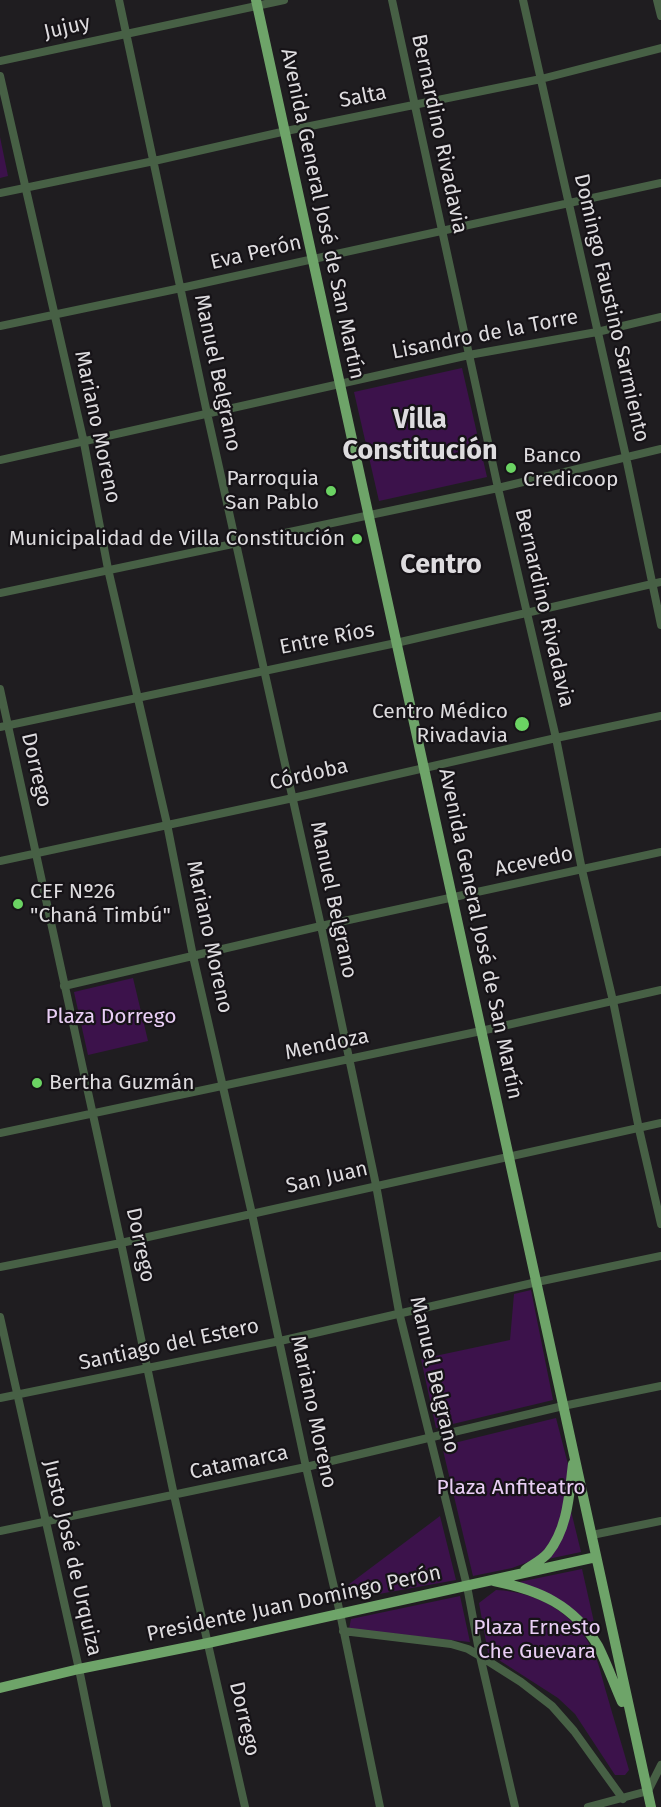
<!DOCTYPE html>
<html>
<head>
<meta charset="utf-8">
<style>
  body { margin:0 }
  canvas { display:block; background:#1f1d20 }
</style>
</head>
<body>
<canvas width="661" height="1807"></canvas>
<script>
const g = document.querySelector('canvas').getContext('2d');
g.lineJoin = 'round';
function fill(path, color) { g.fillStyle = color; g.fill(path, 'evenodd'); }
function trace(path, color, width, dash) { g.strokeStyle = color; g.lineWidth = width; g.lineCap = dash ? 'butt' : 'round'; g.setLineDash(dash || []); g.stroke(path); }
function write(font, color, halo, rows, align = 'center') {
  g.font = font + ' "Fira Sans",sans-serif'; g.lineWidth = 4.5; g.setLineDash([]); g.textBaseline = 'middle'; g.strokeStyle = halo; g.fillStyle = color; for (const [text, x, y, turn = 0] of rows) {
    g.save(); g.translate(x, y); g.rotate((+turn || 0) * Math.PI / 180); g.textAlign = isNaN(turn) ? turn : align; if (halo) g.strokeText(text, 0, 0); g.fillText(text, 0, 0); g.restore();
  }
}
const green = new Path2D(`
  M0 137 8 176 0 178Z
  M462 368 487 477 379 501 354 392Z
  M133 978 148 1041 88 1055 74 992Z
  M531 1290 553 1400 436 1428 421 1359 510 1340 514 1294Z
  M556 1418 571 1476 568 1501 547 1555 512 1568 473 1576 442 1446Z
  M571 1511 581 1552 543 1560Z
  M440 1516 456 1580 346 1600 340 1591Z
  M582 1569 598 1640C572 1602 559 1599 519 1582Z
  M496 1590C539 1592 577 1614 595 1655 600 1667 603 1682 607 1695 614 1720 622 1745 629 1770L625 1775H615L575 1714 558 1698 488 1653 479 1603Z
  M460 1596 470 1642 349 1629 351 1619Z`);
const minor = new Path2D(`
  M119 0 207 413 321 926 376 1185 399 1312 467 1586 480 1656 515 1807
  M392 0 498 488 556 738 582 870 613 1001 639 1129 661 1224
  M523 0 626 457 661 625
  M657 0 661 16
  M0 61 284 0
  M0 76 84 443 108 569 167 824 193 956 252 1214 306 1467 340 1613 380 1807
  M0 193 154 161 286 131 541 79 661 48
  M0 326 181 288 661 183
  M0 460 469 355 597 332 661 317
  M0 593 498 488 661 449
  M0 689 121 1243 174 1495 245 1807
  M0 727 396 643 661 582
  M0 861 293 798 556 738 661 716
  M64 986 321 926 661 852
  M0 1133 481 1031 661 990
  M0 1267 121 1243 661 1123
  M0 1317 79 1669 107 1807
  M0 1398 280 1341 537 1282 661 1256
  M0 1531 306 1467 563 1406 661 1386
  M592 1535 661 1521
  M343 1631 451 1644 468 1649 480 1656 521 1682 552 1706 574 1731 623 1799
  M588 1807 648 1791 661 1765`);
const major = new Path2D(`
  M256 0 651 1807
  M525 1570C532 1565 542 1560 548 1553 568 1528 569 1495 573 1464
  M494 1581C539 1590 574 1605 598 1646 607 1664 614 1684 622 1702
  M0 1688 79 1669 208 1643 596 1557`);
const markers = [
  [511,468,6,"#6bd363"],
  [331,491,6,"#6bd363"],
  [357,539,6,"#6bd363"],
  [522,724,8,"#6bd363"],
  [18,904,6,"#6bd363"],
  [37,1083,6,"#6bd363"]
];
const streetNames = [
  ["Jujuy",67,28,-13],
  ["Salta",363,97,-11],
  ["Bernardino Rivadavia",439,134,78],
  ["Avenida General José de San Martín",322,214,78],
  ["Eva Perón",256,253,-13],
  ["Domingo Faustino Sarmiento",611,308,77],
  ["Lisandro de la Torre",485,335,-11],
  ["Manuel Belgrano",217,373,78],
  ["Mariano Moreno",97,427,78],
  ["Bernardino Rivadavia",544,608,77],
  ["Entre Ríos",327,639,-11],
  ["Dorrego",36,770,77],
  ["Córdoba",309,775,-13],
  ["Acevedo",534,862,-12],
  ["Manuel Belgrano",333,900,78],
  ["Avenida General José de San Martín",480,934,78],
  ["Mariano Moreno",209,937,78],
  ["Mendoza",327,1045,-12],
  ["San Juan",327,1178,-13],
  ["Dorrego",140,1245,78],
  ["Santiago del Estero",169,1345,-12],
  ["Manuel Belgrano",434,1375,77],
  ["Mariano Moreno",313,1412,78],
  ["Catamarca",239,1463,-12],
  ["Justo José de Urquiza",72,1558,77],
  ["Presidente Juan Domingo Perón",294,1604,-12],
  ["Dorrego",244,1719,77]
];
const poiNames = [
  ["Banco",523,456],
  ["Credicoop",523,480],
  ["Parroquia",319,479,"right"],
  ["San Pablo",319,503,"right"],
  ["Municipalidad de Villa Constitución",345,539,"right"],
  ["Centro Médico",508,712,"right"],
  ["Rivadavia",508,736,"right"],
  ["CEF Nº26",30,892],
  ["\"Chaná Timbú\"",30,916],
  ["Bertha Guzmán",49,1083]
];
const parkNames = [
  ["Plaza Dorrego",111,1017],
  ["Plaza Anfiteatro",511,1488],
  ["Plaza Ernesto",537,1628],
  ["Che Guevara",537,1652]
];
const districtNames = [
  ["Villa",420,420],
  ["Constitución",420,451],
  ["Centro",441,565]
];
fill(green, '#3c124b');
trace(minor, '#476045', 8);
trace(major, '#6ea469', 10);
for (const [x, y, r, color] of markers) { const dot = new Path2D(); dot.arc(x, y, r, 0, 2 * Math.PI); g.fillStyle = color; g.fill(dot); trace(dot, '#161317', 2); }
write('21px', '#dedcdf', '#161317', streetNames);
write('21px', '#dedcdf', '#161317', poiNames, 'left');
write('21px', '#e9cef5', '#161317', parkNames);
write('bold 27px', '#dedcdf', '#161317', districtNames);
</script>
</body>
</html>
